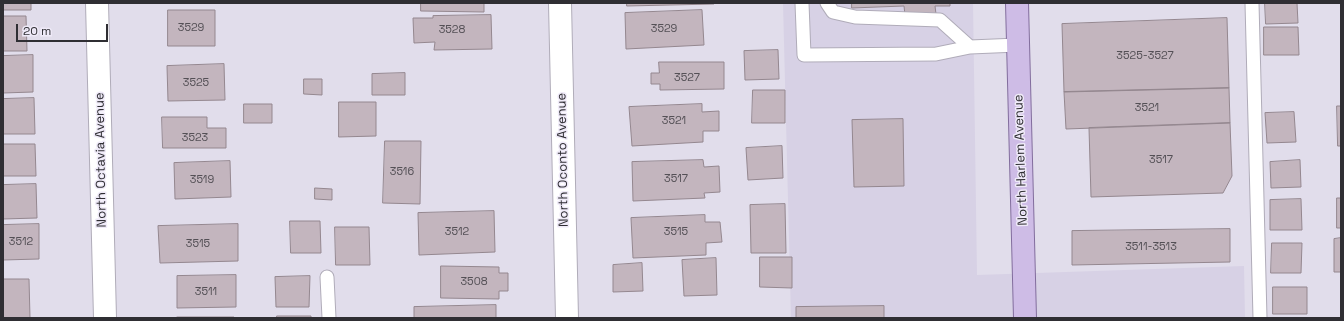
<!DOCTYPE html>
<html>
<head>
<meta charset="utf-8">
<style>
  body { margin:0 }
  #map { position:relative; width:1344px; height:321px; overflow:hidden; background:#e1ddeb; font-family:"Space Grotesk",sans-serif }
  canvas { display:block }
  .frame { position:absolute; inset:0; border:4px solid #2f2e33; pointer-events:none }
  .scale { position:absolute; left:16px; top:24px; width:92px; height:18px; box-sizing:border-box; border:2px solid #2f2e33; border-top:0; padding-left:5px; font-size:12px; line-height:14px; white-space:nowrap; color:#2f2e33; -webkit-text-stroke:3px #efeaf8; paint-order:stroke }
</style>
</head>
<body>
<div id="map">
<canvas width="1344" height="321"></canvas>
<div class="frame"></div>
<div class="scale">20 m</div>
</div>
<script>
const g = document.querySelector('canvas').getContext('2d');
g.lineJoin = 'round';
function fill(path, color) { g.fillStyle = color; g.fill(path, 'evenodd'); }
function trace(path, color, width, dash) { g.strokeStyle = color; g.lineWidth = width; g.lineCap = dash ? 'butt' : 'round'; g.setLineDash(dash || []); g.stroke(path); }
function write(font, color, halo, rows, align = 'center') {
  g.font = font + ' "Space Grotesk",sans-serif'; g.lineWidth = 3; g.setLineDash([]); g.textBaseline = 'middle'; g.strokeStyle = halo; g.fillStyle = color; for (const [text, x, y, turn = 0] of rows) {
    g.save(); g.translate(x, y); g.rotate((+turn || 0) * Math.PI / 180); g.textAlign = isNaN(turn) ? turn : align; if (halo) g.strokeText(text, 0, 0); g.fillText(text, 0, 0); g.restore();
  }
}
const built = new Path2D(`
  M783 3H973L977 275 1244 266 1245 318H791Z`);
const building = new Path2D(`
  M3 3H31V10H3Z
  M421 3H484V12L421 11Z
  M627 3H714V4L627 6Z
  M852 3H950V6H935L936 14 905 15 904 6 852 8Z
  M1265 3H1297L1298 23 1266 24Z
  M168 10H215V46H168Z
  M702 10 704 45 626 49 625 13Z
  M491 15 492 49 434 50 435 42 414 43 413 18H433V16Z
  M3 16H26L27 51H3Z
  M1227 18 1229 88 1064 92 1062 24Z
  M1264 27H1298L1299 55H1264Z
  M778 50 779 79 745 80 744 51Z
  M33 55V92L3 93V56Z
  M659 62H724V89L660 90V84H651V73H659Z
  M224 64 225 100 168 101 167 66Z
  M405 73V95H372V74Z
  M304 79H322V95L304 94Z
  M1229 88 1230 123 1066 129 1064 92Z
  M753 90H785V123H752Z
  M34 98 35 134H3V99Z
  M339 102H376V136L339 137Z
  M244 104H272V123H244Z
  M702 104V112L719 111V131H703V142L632 146 629 107Z
  M1337 106H1341V146H1338Z
  M1294 112 1296 142 1267 143 1265 113Z
  M162 117H207V128H226V148H163Z
  M903 119 904 186 854 187 852 120Z
  M1230 123 1232 176 1223 193 1091 197 1089 128Z
  M385 141H421L420 204 383 203Z
  M3 144H35L36 176H3Z
  M782 146 783 178 748 180 746 148Z
  M703 160 704 167 719 166 720 192 704 193 705 198 633 201 632 162Z
  M1300 160 1301 187 1271 188 1270 162Z
  M230 161 231 197 175 199 174 163Z
  M36 184 37 218 3 219V185Z
  M315 188 332 189V200L315 199Z
  M1337 198H1341V228H1337Z
  M1301 199 1302 230H1270V200Z
  M785 204 786 253H751L750 205Z
  M494 211 495 252 419 255 418 213Z
  M705 215V222H720L722 242 706 243V255L633 258 631 218Z
  M290 221H320L321 253H291Z
  M39 224V259L3 260V225Z
  M238 224V261L160 263 158 226Z
  M335 227H369L370 265H336Z
  M1230 229V262L1072 265V231Z
  M1341 238V272H1334V239Z
  M1272 243H1302L1301 273H1271Z
  M760 257H792V288L760 287Z
  M716 258 717 295 684 296 682 260Z
  M642 263 643 291 613 292V265Z
  M441 266 499 267V273H508V291H499V299L441 298Z
  M236 275V307L177 308V276Z
  M310 276 309 307H276L275 277Z
  M3 279H29L30 318H3Z
  M1273 287H1307V314H1273Z
  M496 305V318H414V307Z
  M884 306V318H796V307Z
  M277 316H311V318H277Z
  M177 317H234V318H177Z`);
const lane = new Path2D(`
  M802 3 804 55 936 54 970 47 1018 45
  M827 3 833 12 855 17 940 20 970 47
  M1252 3 1260 318
  M327 277 329 318`);
const street = new Path2D(`
  M97 3 105 318
  M560 3 567 318`);
const primary = new Path2D(`
  M1017 3 1025 318`);
const numberNames = [
  ["3529",191,28],
  ["3529",664,29],
  ["3528",452,30],
  ["3525-3527",1145,56],
  ["3527",687,78],
  ["3525",196,83],
  ["3521",1147,108],
  ["3521",674,121],
  ["3523",195,138],
  ["3517",1161,160],
  ["3516",402,172],
  ["3517",676,179],
  ["3519",202,180],
  ["3512",457,232],
  ["3515",676,232],
  ["3512",21,242],
  ["3515",198,244],
  ["3511-3513",1151,247],
  ["3508",474,282],
  ["3511",206,292]
];
const streetNames = [
  ["North Octavia Avenue",101,160,-91],
  ["North Oconto Avenue",563,160,-91],
  ["North Harlem Avenue",1021,160,-92]
];
fill(built, '#d7d1e5');
fill(building, '#c3b5be');
trace(building, '#94878f', 1);
trace(lane, '#b0acb9', 15);
trace(street, '#b0acb9', 24);
trace(primary, '#826d9d', 24);
trace(lane, '#fff', 13);
trace(street, '#fff', 22);
trace(primary, '#cebce6', 22);
write('11px', '#545056', null, numberNames);
write('13px', '#2f2e33', '#efeaf8', streetNames);
</script>
</body>
</html>
